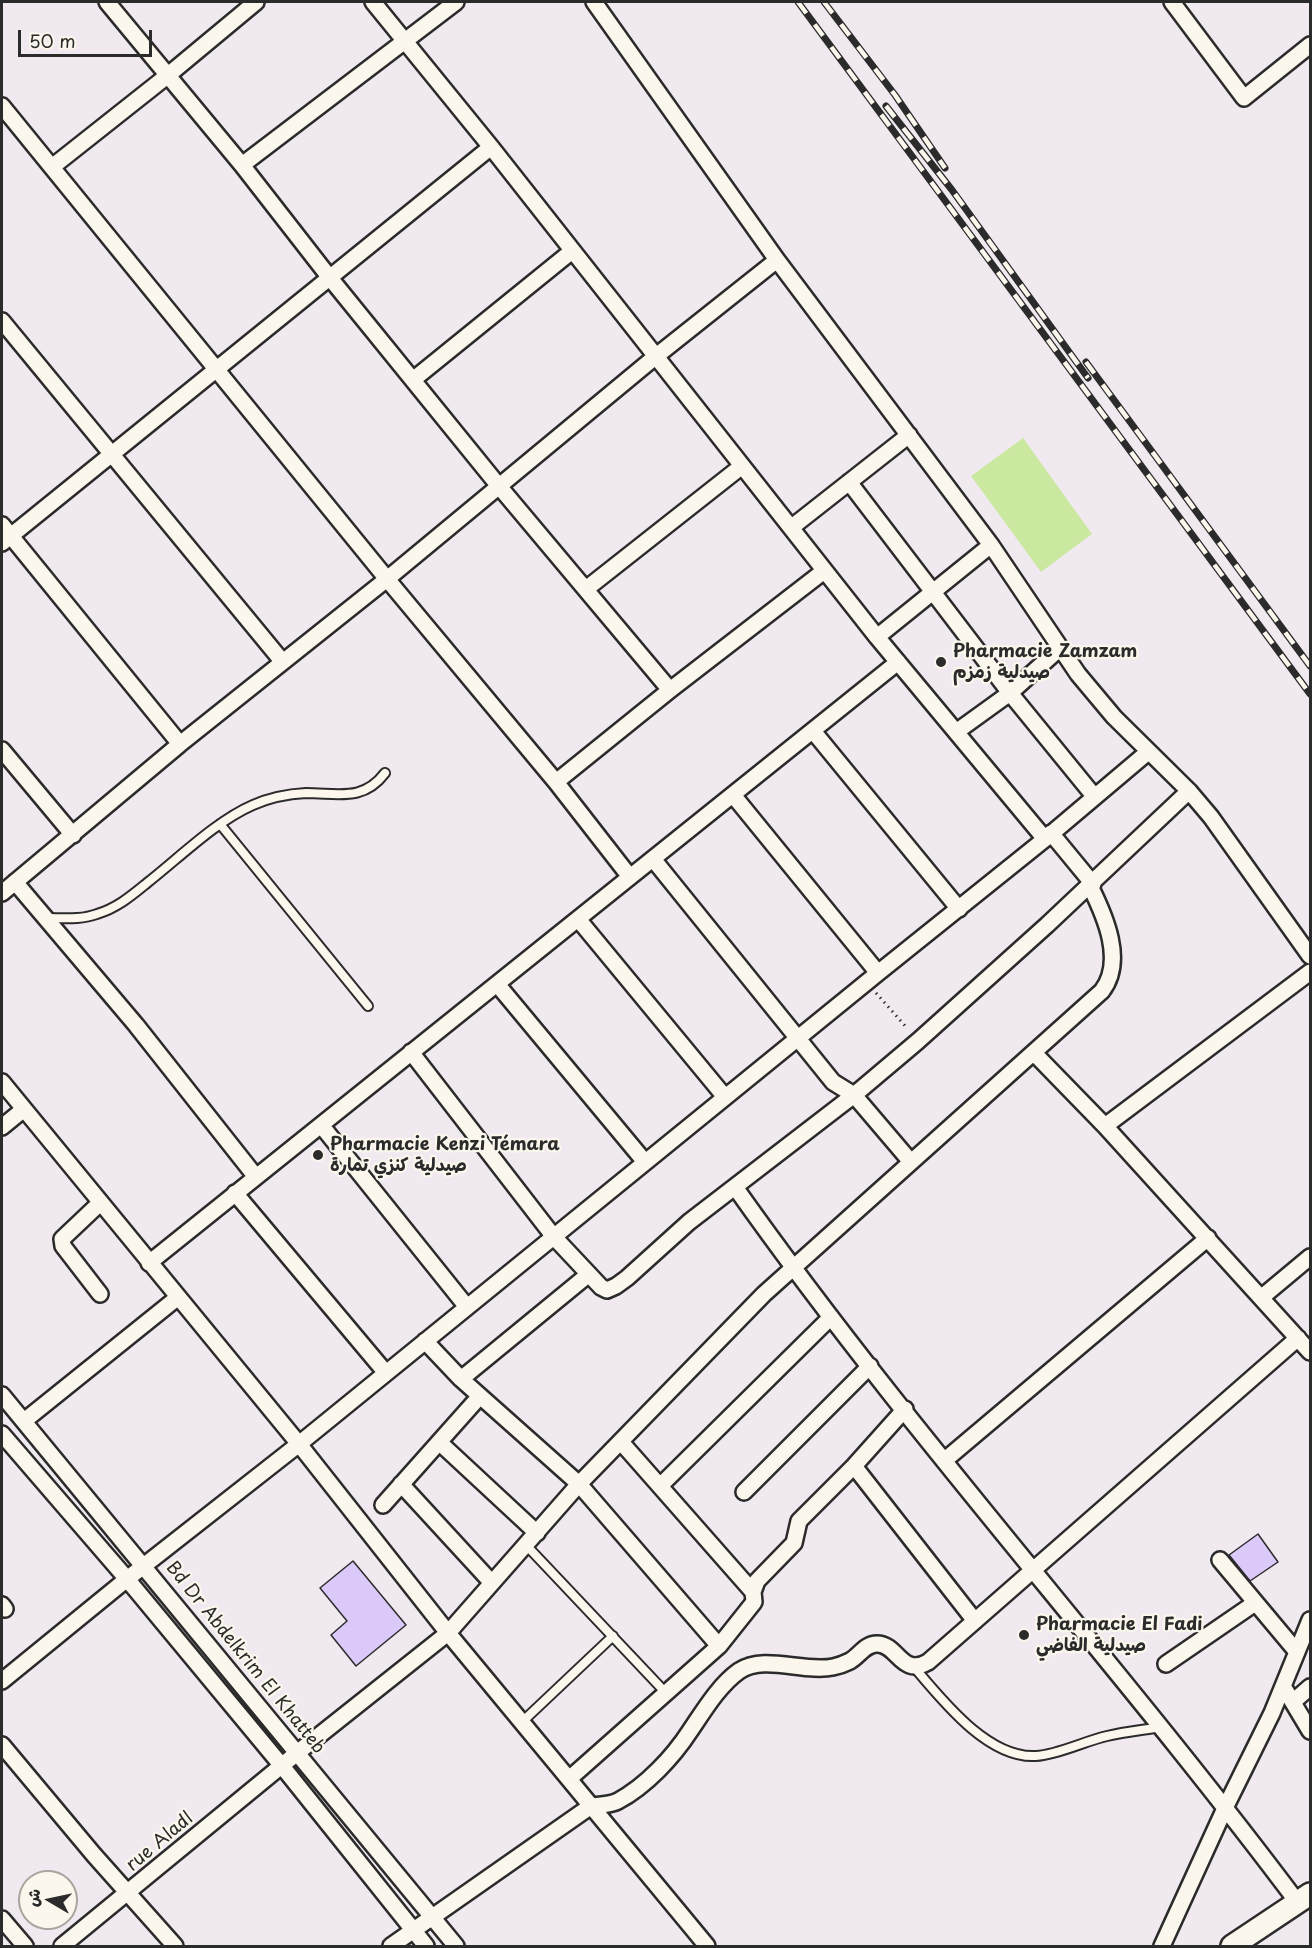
<!DOCTYPE html>
<html>
<head>
<meta charset="utf-8">
<style>
  body { margin:0 }
  #map { position:relative; width:1312px; height:1948px; overflow:hidden; background:#f1e9f0; font-family:"Playpen Sans","Playpen Sans Arabic",sans-serif }
  canvas { display:block }
  .frame { position:absolute; inset:0; border:3px solid #2b2b2b; pointer-events:none }
  .north { position:absolute; left:18px; top:1870px; width:60px; height:60px; box-sizing:border-box; background:#fbf7ec; border:2px solid #a8a59f; border-radius:50%; rotate:279deg; font-size:16px; font-weight:700; line-height:24px; text-align:center; color:#2b2b2b }
  .north::after { content:''; display:block; margin:auto; width:21px; height:27px; background:#2b2b2b; clip-path:polygon(50% 0,100% 100%,50% 72%,0 100%) }
  .scale { position:absolute; left:18px; top:30px; width:134px; height:27px; box-sizing:border-box; border:3px solid #2b2b2b; border-top:0; padding-left:8px; font-size:18px; line-height:21px; white-space:nowrap; color:#2b2b2b; -webkit-text-stroke:4px #fbf7ec; paint-order:stroke }
</style>
</head>
<body>
<div id="map">
<canvas width="1312" height="1948"></canvas>
<div class="frame"></div>
<div class="north">ش</div>
<div class="scale">50 m</div>
</div>
<script>
const g = document.querySelector('canvas').getContext('2d');
g.lineJoin = 'round';
function fill(path, color) { g.fillStyle = color; g.fill(path, 'evenodd'); }
function trace(path, color, width, dash) { g.strokeStyle = color; g.lineWidth = width; g.lineCap = dash ? 'butt' : 'round'; g.setLineDash(dash || []); g.stroke(path); }
function write(font, color, halo, rows, align = 'center') {
  g.font = font + ' "Playpen Sans","Playpen Sans Arabic",sans-serif'; g.lineWidth = 4.5; g.setLineDash([]); g.textBaseline = 'middle'; g.strokeStyle = halo; g.fillStyle = color; for (const [text, x, y, turn = 0] of rows) {
    g.save(); g.translate(x, y); g.rotate((+turn || 0) * Math.PI / 180); g.textAlign = isNaN(turn) ? turn : align; if (halo) g.strokeText(text, 0, 0); g.fillText(text, 0, 0); g.restore();
  }
}
const green = new Path2D(`
  M1023 438 1092 534 1041 572 971 476Z`);
const building = new Path2D(`
  M1258 1534 1278 1562 1250 1581 1229 1555Z
  M353 1561 406 1625 356 1666 331 1635 347 1621 320 1588Z`);
const path = new Path2D(`
  M876 993 907 1028`);
const service = new Path2D(`
  M220 824 368 1006
  M47 918C63 918 81 920 97 914 117 908 131 896 147 883 179 858 216 821 253 805 271 797 287 794 306 793 338 793 363 802 385 773
  M526 1545 666 1693
  M914 1667C942 1700 988 1759 1036 1756 1057 1755 1085 1741 1107 1736 1124 1732 1143 1730 1161 1727
  M522 1722 613 1636`);
const minor = new Path2D(`
  M107 2 242 165 330 278 498 485 670 690
  M373 2 491 147 877 637 1045 839
  M594 2 777 260 991 545 1078 674 1114 717 1189 791 1211 817 1310 956
  M1172 2 1244 98 1310 45
  M2 106 387 579 556 782 630 877
  M242 165 456 2
  M52 167 167 76 256 2
  M2 321 282 661
  M414 379 572 251
  M849 482 1010 693 1094 796
  M2 525 180 744
  M792 527 909 435
  M2 543 491 147
  M586 589 742 466
  M877 637 991 545
  M813 731 959 909
  M956 732 1010 693 1060 648
  M2 750 73 835
  M556 782 670 690 824 571
  M733 795 878 973
  M1051 833 1093 884
  M653 859 833 1082 854 1095 918 1041 1047 925 1189 791
  M15 882 136 1025 256 1177
  M2 893 180 744 387 579 655 357 777 260
  M578 919 725 1097
  M497 984 645 1162
  M411 1052 554 1237 601 1287 607 1290 616 1286 627 1278 689 1222 854 1095 911 1162
  M1034 1053 1105 1126 1310 1352
  M2 1082 299 1444 448 1633 707 1946
  M321 1125 467 1307
  M1105 1126 1310 972
  M2 1127 24 1109
  M735 1187C910 1435 1116 1660 1298 1903
  M235 1193 386 1373
  M149 1263 898 662
  M100 1294 63 1246 62 1239 100 1203
  M1262 1297 1310 1257
  M425 1341 461 1379 579 1484 764 1294 1102 991C1125 961 1105 916 1090 886
  M461 1379 589 1274
  M2 1395 456 1946
  M24 1421 177 1298
  M2 1434 127 1579 282 1766 426 1946
  M439 1442 537 1533
  M621 1442 753 1592
  M945 1460 1208 1238
  M854 1466 975 1621
  M401 1484 492 1583
  M660 1486 831 1317
  M744 1492 870 1366
  M383 1505 480 1396
  M1220 1560 1297 1652
  M2 1605 5 1609
  M719 1646 754 1602 753 1592 757 1581 794 1543 799 1521 854 1466 905 1409
  M1166 1664 1255 1603
  M2 1681 127 1579 299 1444 878 973 1045 839 1148 752
  M1283 1686 1310 1731
  M1294 1701 1310 1687
  M2 1745 94 1855 175 1946
  M2 1919 25 1946
  M62 1946 297 1753 448 1633 579 1484 719 1646 569 1779
  M391 1946 591 1806C599 1805 611 1805 618 1801 646 1786 673 1757 690 1731 703 1712 719 1685 739 1671 764 1654 804 1673 833 1667 838 1666 846 1663 850 1661 860 1655 865 1644 877 1644 898 1644 901 1677 928 1662L1298 1338
  M1162 1946 1226 1806 1272 1713 1310 1620`);
const secondary = new Path2D(`
  M1232 1946 1310 1894`);
const rail = new Path2D(`
  M798 2 1310 694
  M824 2 895 95 945 168
  M886 106 952 190 1088 378
  M1086 362 1310 666`);
const markers = [
  [941,662,6,"#2b2b2b"],
  [318,1155,6,"#2b2b2b"],
  [1024,1635,6,"#2b2b2b"]
];
const poiNames = [
  ["Pharmacie Zamzam",953,652],
  ["صيدلية زمزم",953,673],
  ["Pharmacie Kenzi Témara",330,1145],
  ["صيدلية كنزي تمارة",330,1166],
  ["Pharmacie El Fadi",1036,1625],
  ["صيدلية الفاضي",1036,1646]
];
const streetNames = [
  ["Bd Dr Abdelkrim El Khatteb",245,1658,51],
  ["rue Aladl",160,1842,-40]
];
fill(green, '#cae89f');
fill(building, '#dbc9fa');
trace(building, '#2b2b2b', 1.5);
trace(service, '#2b2b2b', 12);
trace(minor, '#2b2b2b', 20);
trace(secondary, '#2b2b2b', 26);
trace(path, '#2b2b2b', 3, [1.5, 4.5]);
trace(service, '#fbf7ec', 8);
trace(minor, '#fbf7ec', 15);
trace(secondary, '#fbf7ec', 21);
trace(rail, '#2b2b2b', 7);
trace(rail, '#fbf7ec', 4.5, [14]);
for (const [x, y, r, color] of markers) { const dot = new Path2D(); dot.arc(x, y, r, 0, 2 * Math.PI); g.fillStyle = color; g.fill(dot); trace(dot, '#fbf7ec', 2); }
write('bold 18px', '#2b2b2b', '#fbf7ec', poiNames, 'left');
write('18px', '#2b2b2b', '#fbf7ec', streetNames);
</script>
</body>
</html>
